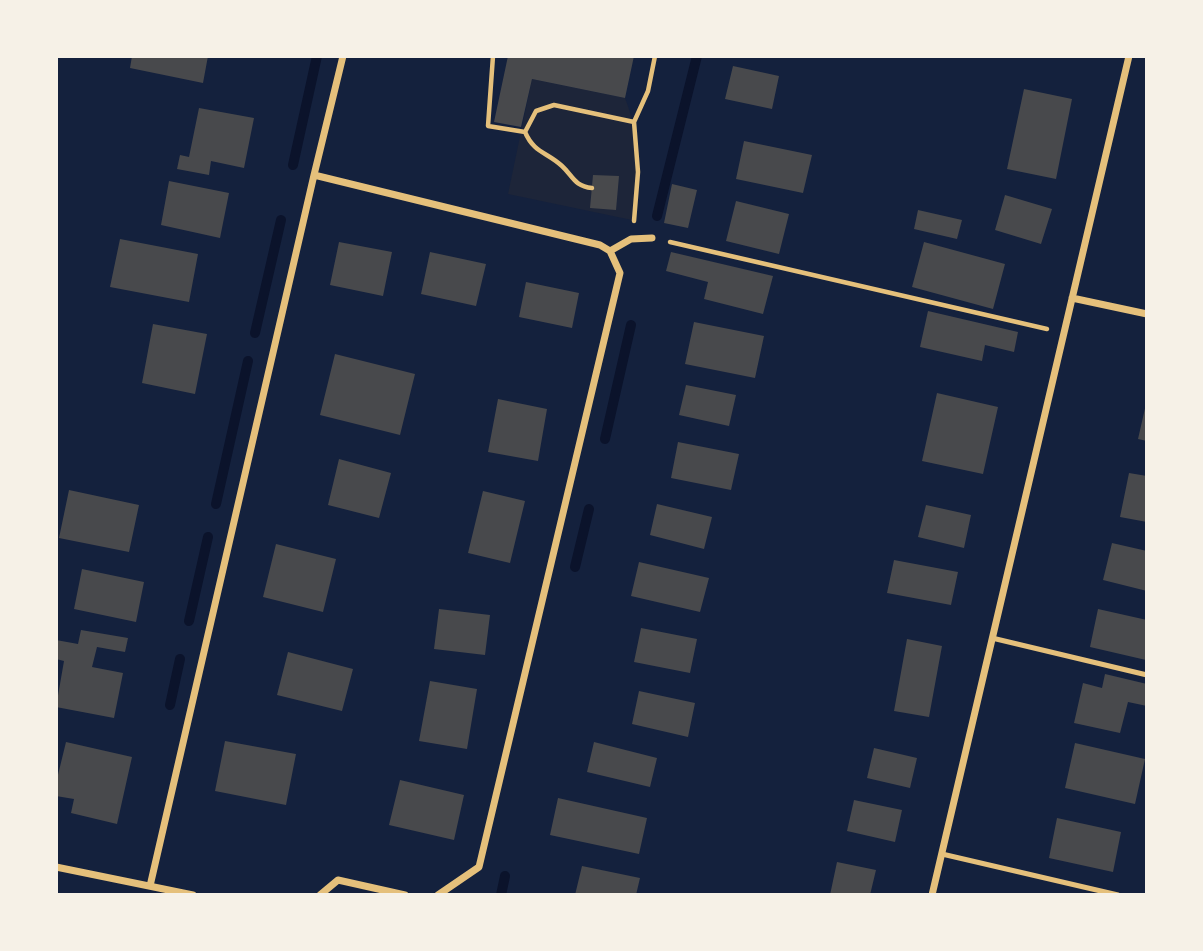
<!DOCTYPE html>
<html>
<head>
<meta charset="utf-8">
<style>
  body { margin:0 }
  #map { position:relative; width:1203px; height:951px; overflow:hidden; background:#14213d; font-family:Montserrat,sans-serif }
  canvas { display:block }
  .frame { position:absolute; inset:0; border:58px solid #f6f1e7; pointer-events:none }
</style>
</head>
<body>
<div id="map">
<canvas width="1203" height="951"></canvas>
<div class="frame"></div>
</div>
<script>
const g = document.querySelector('canvas').getContext('2d');
g.lineJoin = 'round';
function fill(path, color) { g.fillStyle = color; g.fill(path, 'evenodd'); }
function trace(path, color, width, dash) { g.strokeStyle = color; g.lineWidth = width; g.lineCap = dash ? 'butt' : 'round'; g.setLineDash(dash || []); g.stroke(path); }
const green = new Path2D(`
  M532 79 625 98C642 141 637 175 632 220L508 194Z`);
const stream = new Path2D(`
  M293 165 317 56
  M657 216 697 56
  M255 333 281 220
  M605 439 631 325
  M216 504 248 361
  M575 567 589 509
  M189 621 208 537
  M170 705 180 659
  M501 895 505 876`);
const building = new Path2D(`
  M132 56H208L203 83 130 68Z
  M508 56H634L625 98 532 79 521 127 494 122Z
  M733 66 779 76 772 109 725 99Z
  M1024 89 1072 99 1056 179 1007 169Z
  M199 108 254 118 244 168 211 161 209 175 177 169 180 155 189 157Z
  M744 141 812 155 803 193 736 179Z
  M593 175 619 176 616 210 590 208Z
  M169 181 229 193 220 238 161 225Z
  M672 184 697 190 688 228 664 223Z
  M1005 195 1052 209 1041 244 995 230Z
  M736 201 789 214 779 254 726 241Z
  M918 210 962 220 957 239 914 229Z
  M120 239 198 254 189 302 110 287Z
  M339 242 392 252 383 296 330 285Z
  M924 242 1005 264 993 309 912 287Z
  M430 252 486 264 476 306 421 294Z
  M671 252 773 276 763 314 704 299 708 282 666 271Z
  M526 282 579 293 572 328 519 317Z
  M928 311 1018 332 1014 352 985 345 982 361 920 347Z
  M694 322 764 336 755 378 685 364Z
  M153 324 207 334 195 394 142 383Z
  M335 354 415 374 400 435 320 415Z
  M686 385 736 395 729 426 679 415Z
  M937 393 998 407 983 474 922 461Z
  M498 399 547 409 538 461 488 452Z
  M1146 404H1147V441L1138 439Z
  M678 442 739 454 731 490 671 478Z
  M339 459 391 473 379 518 328 505Z
  M1129 473 1147 476V522L1120 517Z
  M69 490 139 505 129 552 59 538Z
  M483 491 525 501 510 563 468 553Z
  M657 504 712 517 704 549 650 535Z
  M926 505 971 515 964 548 918 537Z
  M1112 543 1147 551V591L1103 580Z
  M276 544 336 559 323 612 263 597Z
  M894 560 958 572 951 605 887 593Z
  M639 562 709 578 700 612 631 596Z
  M82 569 144 582 136 622 74 609Z
  M439 609 490 615 485 655 434 649Z
  M1098 609 1147 620 1146 660 1090 647Z
  M641 628 697 639 690 673 634 662Z
  M81 630 128 638 125 652 97 647 92 667 123 673 114 718 56 707 64 661 56 659V640L78 644Z
  M907 639 942 646 929 717 894 711Z
  M288 652 353 669 342 711 277 695Z
  M1105 674 1147 684V706L1128 702 1120 733 1074 723 1083 683 1102 688Z
  M430 681 477 689 467 749 419 741Z
  M639 691 695 703 688 737 632 724Z
  M225 741 296 754 286 805 215 791Z
  M66 742 132 757 117 824 71 813 74 799 56 796V783Z
  M594 742 657 758 650 787 587 772Z
  M1075 743 1145 759 1135 804 1065 788Z
  M874 748 917 758 910 788 867 778Z
  M400 780 464 795 454 840 389 825Z
  M558 798 647 818 639 854 550 835Z
  M854 800 902 810 895 842 847 831Z
  M1057 818 1121 832 1113 872 1049 858Z
  M837 862 876 870 870 895H830Z
  M582 866 640 878 636 895H575Z`);
const path = new Path2D(`
  M493 56 488 126 525 132 536 111 554 105 634 122 638 172 634 221
  M634 122 648 91 655 56
  M525 132C534 153 547 152 562 166 573 176 574 186 592 188
  M670 242 1047 329`);
const service = new Path2D(`
  M992 638 1147 675
  M942 854 1118 895`);
const minor = new Path2D(`
  M343 56 314 175 600 245 610 251 620 273 479 867 438 895
  M610 251 631 239 652 238
  M1072 298 1147 314
  M56 867 193 895
  M150 886 314 175
  M320 895 338 880 405 895
  M932 895 1129 56`);
fill(green, '#1d2539');
trace(stream, '#0b132b', 10);
fill(building, '#48494c');
trace(path, '#e5c07b', 4.5);
trace(service, '#e5c07b', 5);
trace(minor, '#e5c07b', 7);
</script>
</body>
</html>
